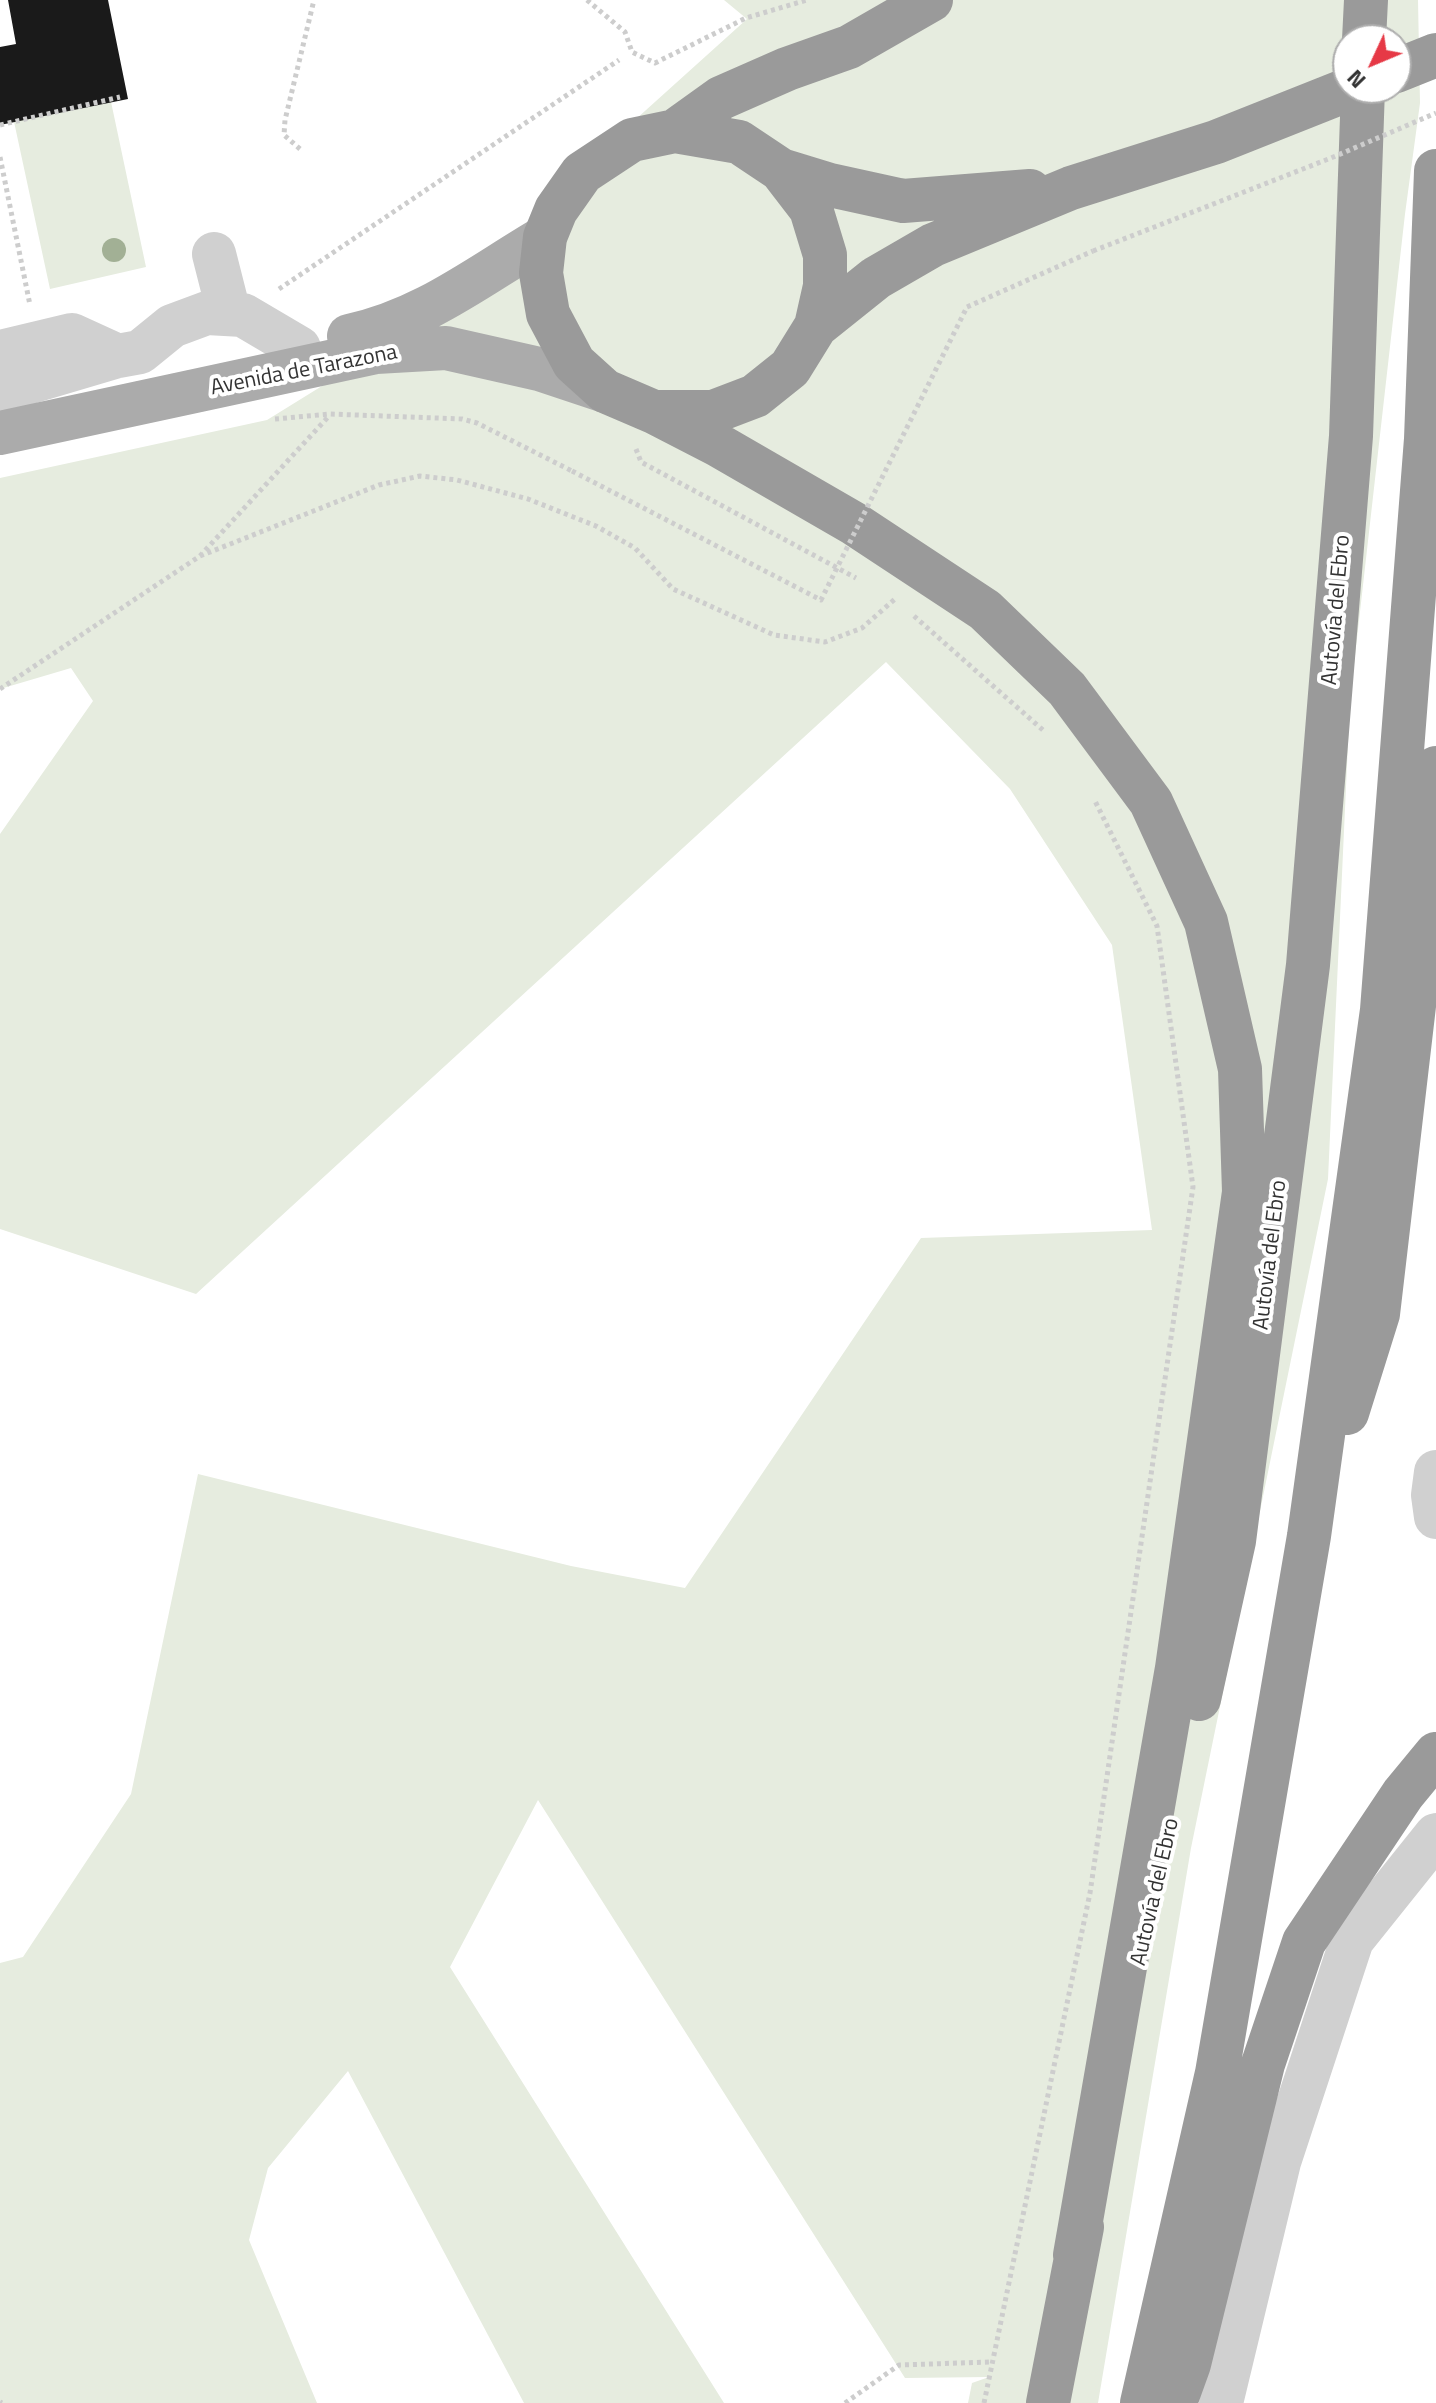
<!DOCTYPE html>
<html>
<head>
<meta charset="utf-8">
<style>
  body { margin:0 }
  #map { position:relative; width:1436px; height:2403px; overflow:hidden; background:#fff; font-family:"Titillium Web",sans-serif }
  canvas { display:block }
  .north { position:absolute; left:1332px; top:24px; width:80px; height:80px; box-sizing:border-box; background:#fff; border:2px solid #adadad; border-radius:50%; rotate:226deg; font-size:22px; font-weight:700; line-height:32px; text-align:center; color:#333 }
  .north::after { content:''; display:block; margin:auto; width:28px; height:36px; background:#e63946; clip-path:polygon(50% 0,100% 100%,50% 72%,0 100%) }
</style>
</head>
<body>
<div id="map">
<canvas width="1436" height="2403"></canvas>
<div class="north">N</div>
</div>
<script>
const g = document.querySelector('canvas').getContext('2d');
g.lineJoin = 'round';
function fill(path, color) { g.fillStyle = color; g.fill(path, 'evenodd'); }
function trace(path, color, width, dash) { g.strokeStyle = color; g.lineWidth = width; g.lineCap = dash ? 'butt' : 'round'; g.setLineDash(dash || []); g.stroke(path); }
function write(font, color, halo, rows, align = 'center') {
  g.font = font + ' "Titillium Web",sans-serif'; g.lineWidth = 8; g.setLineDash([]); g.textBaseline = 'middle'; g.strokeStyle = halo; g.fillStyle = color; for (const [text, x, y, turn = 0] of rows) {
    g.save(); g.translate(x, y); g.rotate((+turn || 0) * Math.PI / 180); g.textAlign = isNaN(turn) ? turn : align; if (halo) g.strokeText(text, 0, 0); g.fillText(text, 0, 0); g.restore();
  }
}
const green = new Path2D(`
  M724 0H1418L1420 103 1405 214 1350 700 1328 1179 1191 1848 1098 2403H968L972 2383 989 2377 905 2378 538 1800 450 1967 724 2403H524L348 2071 268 2168 249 2240 317 2403H0V1963L23 1957 131 1794 198 1474 571 1566 685 1588 921 1238 1152 1230 1112 945 1010 789 886 662 196 1294 0 1229V834L93 701 71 668 0 689V478L267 420 385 347 534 245 605 147 747 19ZM1348 40H1396V88H1348Z
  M110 97 146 267 50 289 13 117Z`);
const building = new Path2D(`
  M8 0H108L128 99 0 125V47L16 44Z`);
const path = new Path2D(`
  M587 0 625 32 632 52 655 63 746 18 807 0
  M0 125 120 97
  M300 149 284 135 285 120 314 0
  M0 157 30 305
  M279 289 619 60
  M967 307 1093 251
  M275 419 330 414 462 419 477 423 572 471
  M636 449 641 462 856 578
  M200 556 379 485 420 476 457 480 528 499 596 526 635 548 673 589 774 635 825 642 862 628 895 599
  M914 616 1044 731
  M0 689 200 556 329 416
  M0 2402 2 2403
  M845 2403 899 2365 991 2362
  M984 2403 1090 1893 1193 1187 1157 926 1094 799`);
const minor = new Path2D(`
  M214 254 229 313
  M0 352 72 335 118 356 140 352 172 326 207 313 243 315 299 348
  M0 391 118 356
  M1436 1472 1433 1495 1436 1517
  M1221 2403 1279 2162 1352 1940 1436 1835`);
const major = new Path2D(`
  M349 336C425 320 480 275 545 237
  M0 433 376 352 446 348 539 369 605 391`);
const highway = new Path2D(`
  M1364 40 1366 0
  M1396 71 1436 55
  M675 131 721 98 787 69 849 47 931 0
  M781 170 830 185 903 201 1030 191
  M816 326 876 278 933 245 1071 188 1216 142 1352 88
  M654 412H713L755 396 790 368 816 326 825 286V255L811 209 781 170 739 142 675 131 632 140 582 173 556 210 545 237 541 273 548 314 574 363 605 391 654 412 718 445 853 523 985 610 1067 689 1151 802 1206 922 1240 1069 1244 1192 1177 1668 1075 2255
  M1347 1413 1378 1314 1417 980 1436 768
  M1199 1699 1234 1541 1308 965 1351 436 1363 88
  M1048 2403 1082 2227
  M1142 2403 1217 2073 1309 1536 1382 1010 1426 439 1436 171
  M1175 2403 1189 2364 1263 2064 1304 1942 1403 1794 1436 1754`);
const pathBridge = new Path2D(`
  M1093 251 1331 158 1436 113
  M572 471 821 600 967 307`);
const trees = [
  [114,250]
];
const streetNames = [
  ["Avenida de Tarazona",304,371,-11],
  ["Autovía del Ebro",1337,610,-85],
  ["Autovía del Ebro",1271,1255,-83],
  ["Autovía del Ebro",1156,1892,-77]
];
fill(green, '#e6ecdf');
fill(building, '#1a1a1a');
trace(path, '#cdcdcd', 5, [4, 4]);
trace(minor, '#d0d0d0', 44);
trace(major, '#ababab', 44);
trace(highway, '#9a9a9a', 44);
trace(pathBridge, '#cdcdcd', 5, [4, 4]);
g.fillStyle = '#a2b095';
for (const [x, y] of trees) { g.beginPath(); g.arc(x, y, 12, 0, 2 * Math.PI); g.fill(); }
write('22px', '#333', '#fff', streetNames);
</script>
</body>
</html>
